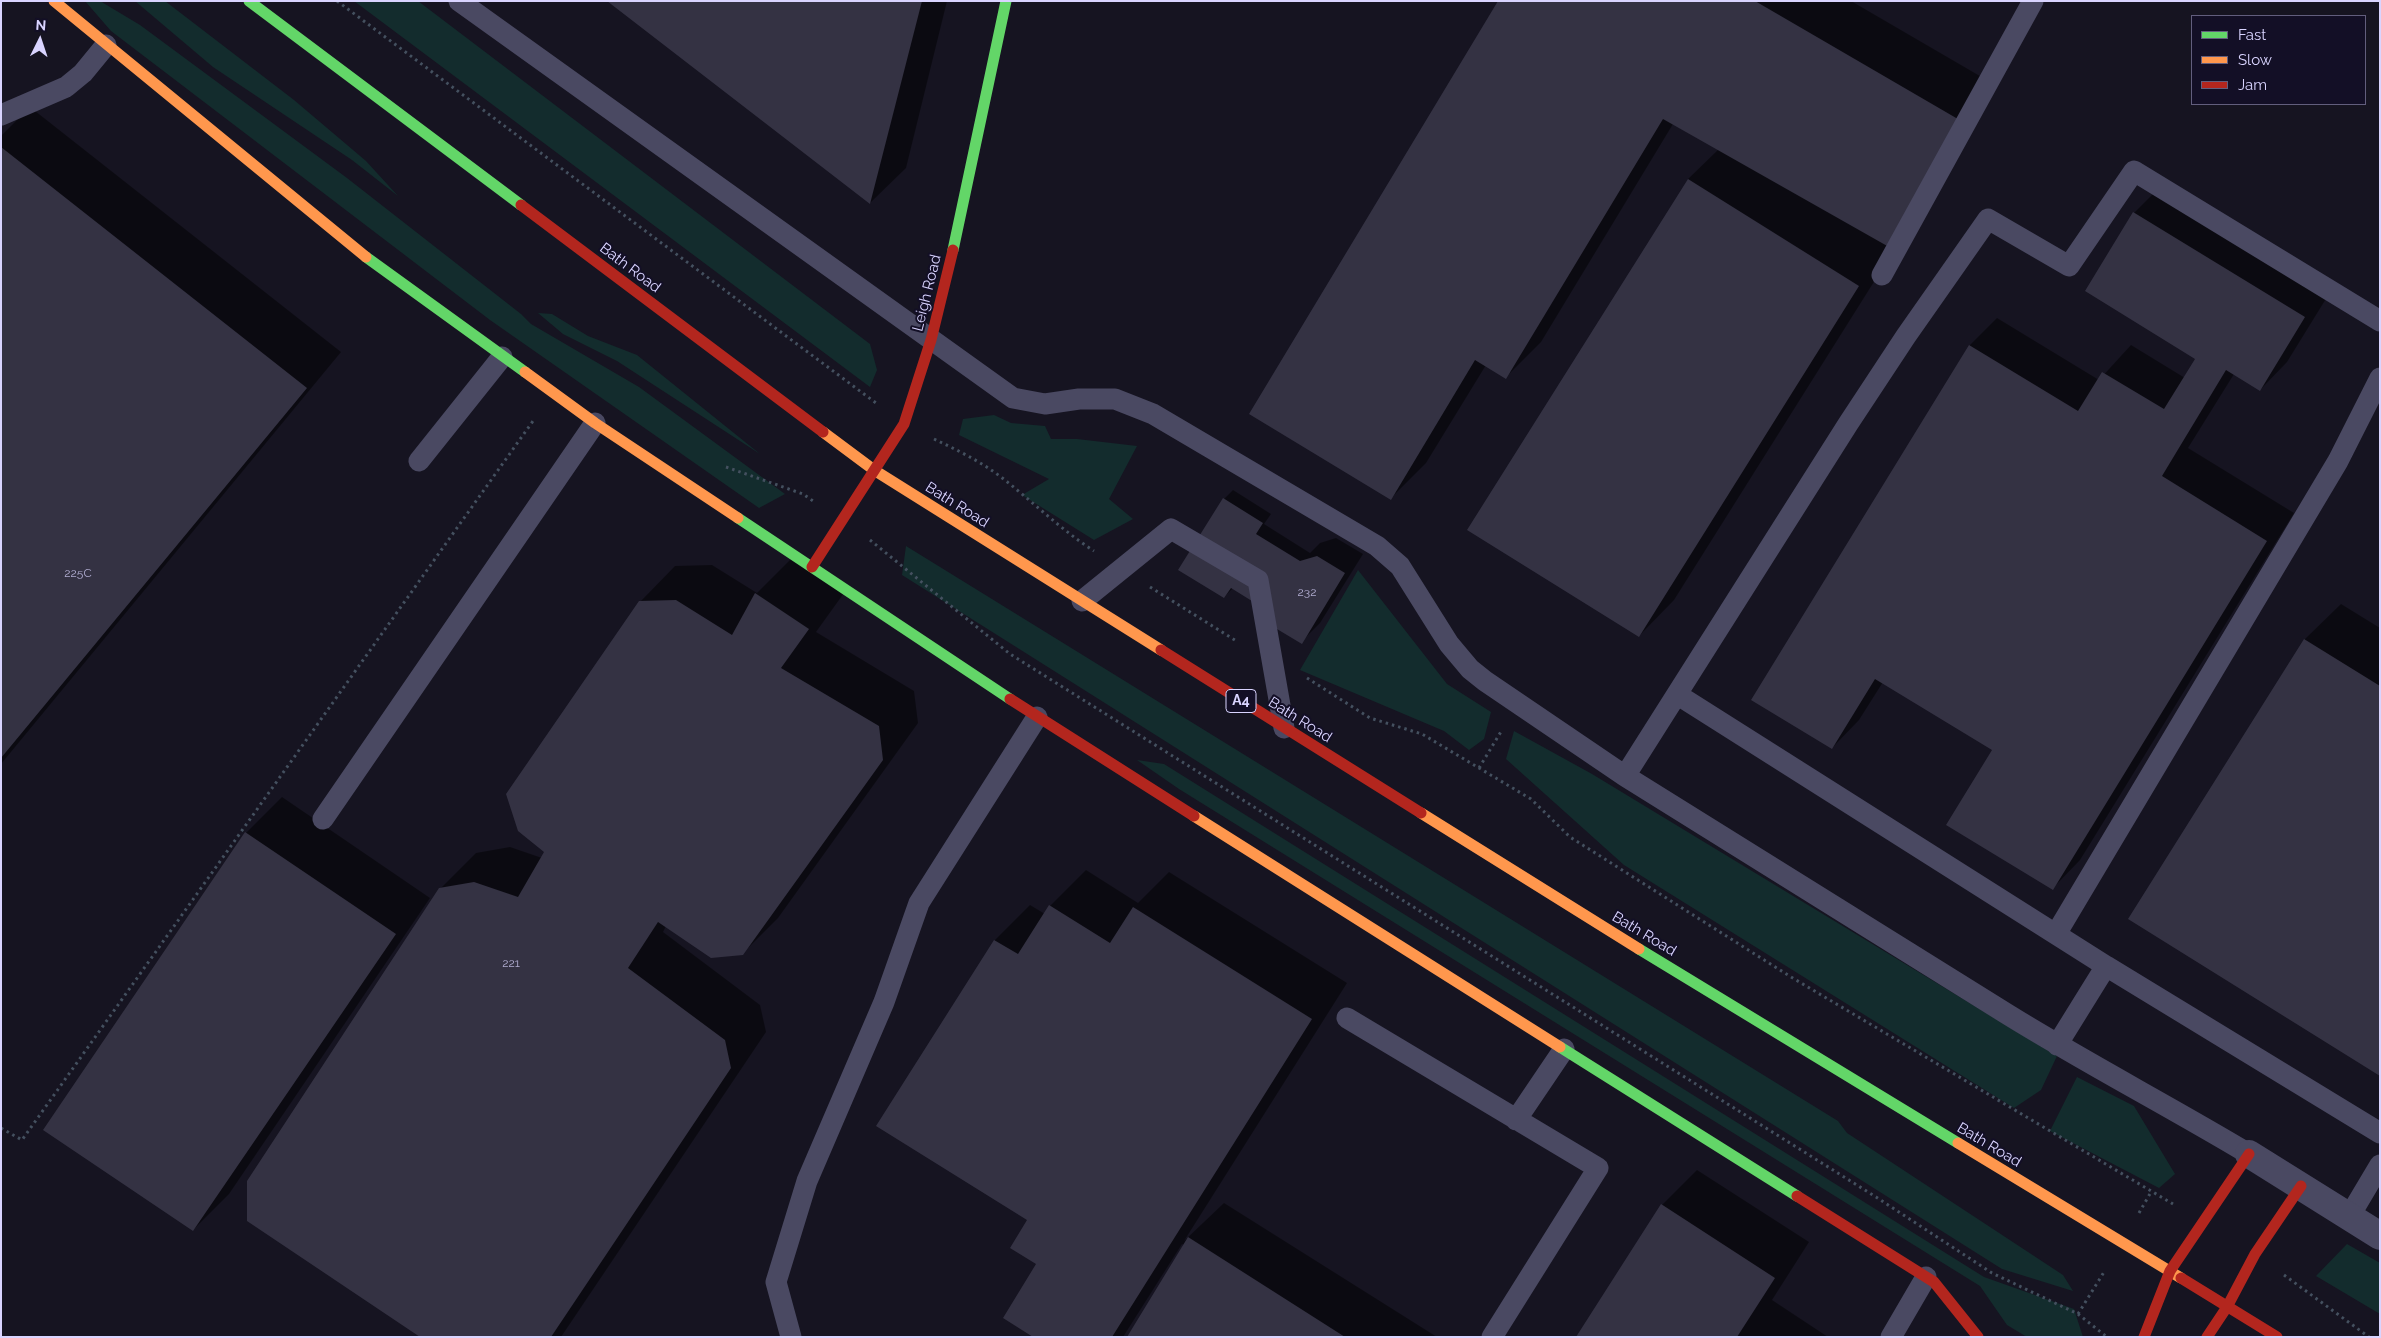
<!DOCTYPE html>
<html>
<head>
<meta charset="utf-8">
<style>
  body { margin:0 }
  #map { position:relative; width:2381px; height:1338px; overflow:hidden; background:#161421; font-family:Raleway,sans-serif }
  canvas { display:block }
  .frame { position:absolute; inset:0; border:2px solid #d9d4ff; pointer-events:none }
  .legend { position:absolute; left:2191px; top:15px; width:175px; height:90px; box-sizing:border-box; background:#130f26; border:1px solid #625e7d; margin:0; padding:6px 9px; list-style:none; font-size:15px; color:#d9d4ff }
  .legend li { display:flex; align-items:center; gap:10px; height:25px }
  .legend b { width:25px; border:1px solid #625e7d }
  .north { position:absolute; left:15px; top:15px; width:50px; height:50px; -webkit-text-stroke:4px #130f26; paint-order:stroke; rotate:4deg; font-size:14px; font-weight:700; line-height:20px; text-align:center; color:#d9d4ff }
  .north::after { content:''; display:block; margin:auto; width:18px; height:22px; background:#d9d4ff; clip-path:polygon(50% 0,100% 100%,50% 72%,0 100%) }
</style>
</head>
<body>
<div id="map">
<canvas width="2381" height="1338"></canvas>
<div class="frame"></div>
<ul class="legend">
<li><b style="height:6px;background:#63d668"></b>Fast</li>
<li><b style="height:6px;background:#ff974d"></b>Slow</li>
<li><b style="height:6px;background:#b3261e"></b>Jam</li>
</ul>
<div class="north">N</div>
</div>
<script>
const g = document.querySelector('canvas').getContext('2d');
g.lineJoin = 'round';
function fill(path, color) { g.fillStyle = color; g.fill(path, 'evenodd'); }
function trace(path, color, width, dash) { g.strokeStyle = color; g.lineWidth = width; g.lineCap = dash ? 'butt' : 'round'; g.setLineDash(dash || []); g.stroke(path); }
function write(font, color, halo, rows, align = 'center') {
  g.font = font + ' Raleway,sans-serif'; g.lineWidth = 4; g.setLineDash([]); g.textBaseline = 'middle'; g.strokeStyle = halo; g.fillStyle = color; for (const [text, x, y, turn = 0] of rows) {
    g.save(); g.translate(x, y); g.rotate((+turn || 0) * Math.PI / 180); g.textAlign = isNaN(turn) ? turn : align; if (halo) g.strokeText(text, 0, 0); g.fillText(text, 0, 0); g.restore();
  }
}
const green = new Path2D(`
  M85 1H100L140 25 347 178 521 314 531 324 639 387 785 494 759 508 490 320 111 31Z
  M135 1H165L294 100 366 161 398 196 352 160 213 67Z
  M354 1H418L870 344 877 370 870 387Z
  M538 313 552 314 588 336 637 355 760 454 617 361 563 334Z
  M994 415 1011 423 1045 426 1051 439H1077L1137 446 1109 499 1133 519 1094 540 1022 495 1049 479 959 435 963 419Z
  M906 546 1838 1121 1847 1133 2063 1275 2073 1291 2002 1269 902 575Z
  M1358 570 1447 684 1491 712 1484 739 1469 750 1444 731 1300 670Z
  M1514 731 1592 774 2057 1056 2041 1090 2014 1108 1624 865 1506 759Z
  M1137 760 1164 764 1984 1277 2074 1309 2083 1337H2027L2007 1325 1980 1286 1179 789Z
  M2077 1077 2134 1106 2175 1174 2159 1188 2050 1131Z
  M2347 1244 2380 1263V1314L2316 1276Z`);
const shadow = new Path2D(`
  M609 1H947L906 168 870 203Z
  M1499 1H1851L1997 86 1674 600 1639 636 1688 179 1719 149 1673 124 1541 342 1506 377 1486 365 1426 463 1391 498Z
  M30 107 341 352 1 764V136Z
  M2161 186 2332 289 2287 362 2260 390 2234 374 2188 448 2294 513 2080 860 2053 888 1994 750 1883 682 1859 720 1832 748 1753 699 1970 345 1997 318 2099 380 2131 345 2185 378 2197 358 2134 213Z
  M1233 490 1271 514 1264 524 1310 553 1320 543 1336 538 1363 554 1320 623 1301 642 1269 610 1233 588 1224 597V499Z
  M792 558 844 593 816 632 914 691 918 723 778 918 742 954 666 926 663 932 760 1005 766 1032 561 1337H422L440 889 476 853 510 847 542 858 640 602 675 566 712 565 757 593Z
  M2341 604 2380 628V1075L2130 919 2305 639Z
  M282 797 430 898 229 1194 193 1230 45 1130 246 833Z
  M1086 870 1138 903 1169 872 1347 983 1184 1241 1224 1203 1437 1337H1128L1184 1245 1182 1244 1123 1337H1035L1038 1264 1029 1220 878 1126 995 940 1030 905 1045 914 1050 906Z
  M1697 1170 1809 1242 1772 1300 1828 1337H1577L1662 1205Z`);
const building = new Path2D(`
  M607 1H922L870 204Z
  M1498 1H1755L1963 122 1889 247 1663 119 1506 379 1475 360 1391 500 1249 414Z
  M1 147 307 388 1 758Z
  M1688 179 1859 286 1639 637 1467 530Z
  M2133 212 2305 317 2260 391 2226 370 2162 476 2267 541 2053 890 1946 825 1992 750 1875 679 1832 749 1751 700 1969 345 2078 411 2102 372 2164 409 2195 359 2085 291Z
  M1223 498 1263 523 1256 534 1300 561 1317 556 1345 573 1302 644 1277 629 1268 611 1231 588 1224 598 1178 570Z
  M755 593 809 629 781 668 879 726 883 760 743 955 711 958 658 922 628 968 725 1040 731 1068 551 1337H420L247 1221V1181L439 888 474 882 518 897 544 852 518 831 506 794 639 601 676 600 732 635Z
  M2304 639 2380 686V1076L2128 919Z
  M245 832 396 934 193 1231 43 1130Z
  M1049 905 1110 943 1133 907 1312 1019 1112 1337H1033L1003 1318 1036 1264 1010 1248 1027 1220 876 1126 994 940 1018 954Z
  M1661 1204 1775 1278 1737 1337H1576Z
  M1188 1237 1345 1337H1127Z`);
const path = new Path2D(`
  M337 1 876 403
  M934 439C957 450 980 461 1001 477 1032 501 1060 529 1094 551
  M726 467 803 494 813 501
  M870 540 1010 654 1876 1197 1992 1273 2078 1314 2107 1337
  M1150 587 1238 642
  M1307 678 1370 718 1422 734 1479 768 1531 799 1570 837 1791 977 2173 1204
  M1479 768 1502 730
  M1 1128 22 1140 533 421
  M2139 1213 2151 1192
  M2284 1275 2369 1337
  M2078 1314 2104 1272`);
const lane = new Path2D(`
  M459 1 1013 398 1045 404 1079 399H1115L1153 414 1377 546 1400 566 1449 644 1470 669 1485 681 1625 776 2007 1014C2086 1063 2169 1106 2249 1154
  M1 115 66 87 83 73 106 45
  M1882 275 2033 1
  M419 461 502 357
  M1082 601 1171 529 1258 580 1284 728
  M1678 695 2106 966 2057 1045
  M1625 776 1848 424 1906 336 1988 219 2069 266 2134 171 2380 321
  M323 819 595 423
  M2056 934 2338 461 2380 378
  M2106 966 2380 1133
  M1347 1018 1598 1168 1492 1337
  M1516 1120 1564 1049
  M2349 1217 2380 1165
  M791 1337 776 1282 807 1181 884 1002 919 903 1037 717
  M1891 1337 1926 1277`);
const street = new Path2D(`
  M2249 1154 2380 1236`);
const fast = new Path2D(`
  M249 1 521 205
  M953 250 1006 1
  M366 257 525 372
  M738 518 1010 699
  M1639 949 1958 1143
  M1560 1047 1797 1196`);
const slow = new Path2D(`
  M54 1 366 257
  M525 372 595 423 738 518
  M823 432 874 470 1161 650
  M1421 813 1639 949
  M1194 816 1560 1047
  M1958 1143 2181 1278`);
const jam = new Path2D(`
  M521 205 823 432
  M812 567 904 424 931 340 953 250
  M1161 650 1421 813
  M1010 699 1194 816
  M1797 1196 1934 1282 1978 1337
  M2181 1278 2277 1337
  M2144 1337 2170 1271 2249 1154
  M2207 1337 2227 1307 2255 1254 2301 1186`);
const numberNames = [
  ["225C",78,573],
  ["232",1307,592],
  ["221",511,963]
];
const shields = [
  [1241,701,30]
];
const shieldNames = [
  ["A4",1241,701]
];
const streetNames = [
  ["Bath Road",630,268,37],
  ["Leigh Road",927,293,-76],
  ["Bath Road",957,505,32],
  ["Bath Road",1300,720,32],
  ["Bath Road",1644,934,31],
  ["Bath Road",1989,1145,31]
];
fill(green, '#132c2d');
fill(shadow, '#0007');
fill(building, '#343243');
trace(path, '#44505f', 3, [2.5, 4]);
trace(lane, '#4a4962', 21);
trace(street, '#4a4962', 28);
trace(fast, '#63d668', 11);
trace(slow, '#ff974d', 11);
trace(jam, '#b3261e', 11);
write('12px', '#b0acd0', null, numberNames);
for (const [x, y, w] of shields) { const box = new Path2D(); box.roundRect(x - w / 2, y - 11.5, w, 23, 4); g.fillStyle = '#130f26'; g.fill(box); trace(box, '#d9d4ff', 1); }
write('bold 14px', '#d9d4ff', null, shieldNames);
write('15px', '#d9d4ff', '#130f26', streetNames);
</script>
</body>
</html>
